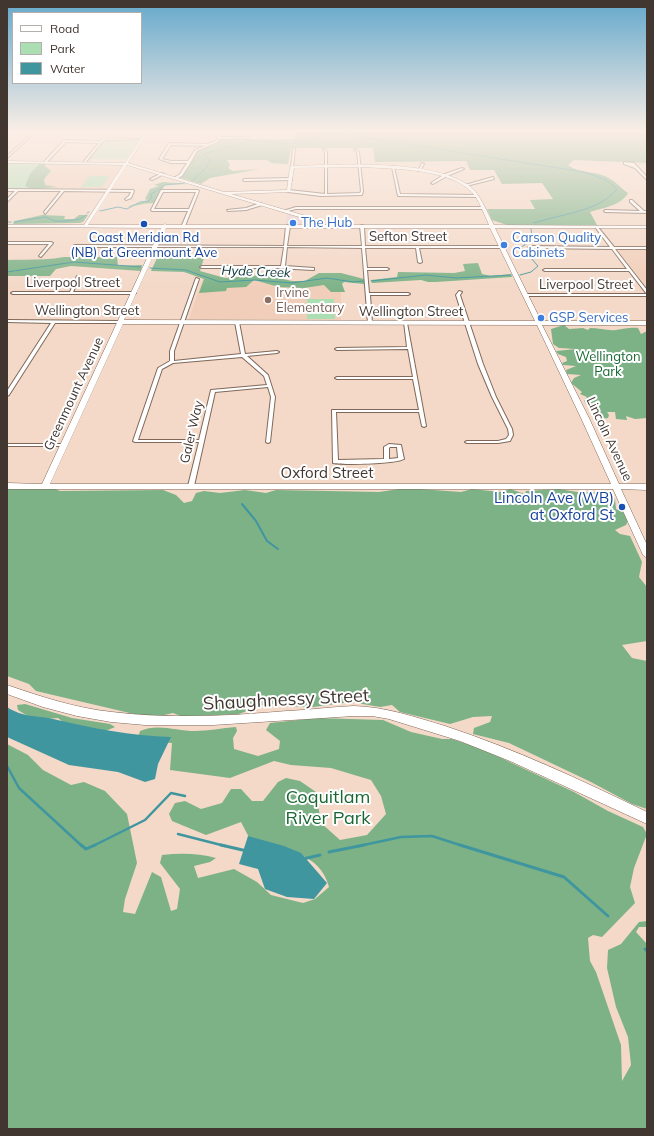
<!DOCTYPE html>
<html>
<head>
<meta charset="utf-8">
<style>
  body { margin:0 }
  #map { position:relative; width:654px; height:1136px; overflow:hidden; background:#f4d9c8; font-family:Mulish,sans-serif }
  canvas { display:block }
  .frame { position:absolute; inset:0; border:8px solid #413630; pointer-events:none }
  .legend { position:absolute; left:12px; top:12px; width:130px; height:72px; box-sizing:border-box; background:#fff; border:1px solid #b3afac; margin:0; padding:5px 7px; list-style:none; font-size:12px; color:#413630 }
  .legend li { display:flex; align-items:center; gap:8px; height:20px }
  .legend b { width:20px; border:1px solid #b3afac }
</style>
</head>
<body>
<div id="map">
<canvas width="654" height="1136"></canvas>
<div class="frame"></div>
<ul class="legend">
<li><b style="height:5px;background:#fff"></b>Road</li>
<li><b style="height:11px;background:#acdeb4"></b>Park</li>
<li><b style="height:11px;background:#3f969f"></b>Water</li>
</ul>
</div>
<script>
const g = document.querySelector('canvas').getContext('2d');
g.lineJoin = 'round';
function fill(path, color) { g.fillStyle = color; g.fill(path, 'evenodd'); }
function trace(path, color, width, dash) { g.strokeStyle = color; g.lineWidth = width; g.lineCap = dash ? 'butt' : 'round'; g.setLineDash(dash || []); g.stroke(path); }
function write(font, color, halo, rows, align = 'center') {
  g.font = font + ' Mulish,sans-serif'; g.lineWidth = 4; g.setLineDash([]); g.textBaseline = 'middle'; g.strokeStyle = halo; g.fillStyle = color; for (const [text, x, y, turn = 0] of rows) {
    g.save(); g.translate(x, y); g.rotate((+turn || 0) * Math.PI / 180); g.textAlign = isNaN(turn) ? turn : align; if (halo) g.strokeText(text, 0, 0); g.fillText(text, 0, 0); g.restore();
  }
}
const commercial = new Path2D(`
  M287 213 318 223V224H286Z`);
const built = new Path2D(`
  M46 162 123 163 105 189H46L44 179 51 171 45 166Z
  M621 249H647V287L618 251Z
  M319 273H341V320L189 319 203 278 223 280 262 275 292 281H305Z`);
const green = new Path2D(`
  M103 139H136L139 140 126 159H87Z
  M7 162H46L45 166 51 171 44 179 46 189H7Z
  M90 176H109L102 187H81Z
  M307 299H334L335 319H307Z`);
const forest = new Path2D(`
  M296 132H647V163L574 160 568 165C578 173 593 171 605 176 616 181 619 187 628 193 622 205 603 208 590 212L597 225H507L492 220 487 209H535L530 200 553 199 542 183 502 184 494 170H470L466 161 375 162 373 148H294L291 149 288 164 271 163 267 160H227L230 165 228 168 233 171 260 169 210 178 201 184 181 178 197 151 222 139H294Z
  M40 163H46L45 166 51 171 44 179 45 185 58 187 32 189 25 186 30 174Z
  M163 182 187 184 165 185 154 203C142 203 137 206 126 207L148 200 145 199 150 189 159 186 154 185Z
  M42 215 65 216 64 219H74L79 215H88L83 222 79 223 13 224 15 221Z
  M64 257H117L118 266 142 265 141 271 71 266 56 269 50 276H7V260C26 259 45 261 64 257Z
  M157 258H204L200 271 225 278 263 275 292 281H305L319 273H341L364 279V284L344 282 342 284 345 292H331L324 285 304 288 279 287 254 280 246 287 227 288 226 291 199 293 204 279 184 272 151 271Z
  M478 263 482 274 491 276 511 274 512 277 436 282H428L421 280 372 283 371 280 397 277 398 272 454 273 465 271 463 264Z
  M564 325 569 329 583 328 588 330 590 328C598 328 608 331 616 330 624 329 630 327 638 328L641 334 647 331V418L635 419 626 416 627 420 616 419 615 412H607L609 415 608 418C596 420 590 410 584 401L587 397 580 394 582 392 571 383 574 378 581 375 567 374 566 370 576 366 563 365 562 363 567 361 566 357 558 354 556 351 576 349 559 348 553 344 551 329Z
  M53 488 60 491 163 490 176 495 184 503 192 501 196 493 204 491 220 493 245 490 266 493 276 490 379 492 406 488 461 492 472 489 500 492 510 489 525 494 526 491 559 489 577 492 610 493 615 499 616 509 627 514 629 519 626 525 615 530 620 534 630 536 642 562 639 577 647 587V641L622 645 632 658 647 661V809L632 804 591 782 509 743 473 734 474 728 490 722 492 716 473 717 450 724 400 712 392 705 380 707 351 702 313 707 283 706 268 703 239 714 183 717 173 713 151 718 36 691 29 684 7 676V489Z
  M25 704 72 718 110 724 115 727 103 732 72 729 58 718 34 720 18 710 17 705Z
  M317 718 383 720 411 732 442 739H452L482 749 574 792 608 811 643 827 647 834 634 868 630 887 635 903 602 937 593 935 588 938 590 961 596 972 621 1045 622 1081 631 1065 628 1037 616 1007 607 968 608 950 621 944 639 922 647 921V927H639L636 932 647 944V1129H7V744L28 755 43 770 71 785 84 782 105 791 127 814 137 863 125 899 123 912 135 914 152 872 161 877 171 911 177 909 180 889 160 863 162 855C180 853 198 853 216 858L210 862 194 866 198 878 234 869 257 882 271 895 303 903 315 899 329 887C320 852 284 849 254 847L241 822 206 835 172 821 169 814 175 803 185 801 201 809 222 803 231 789H241L252 801H263L278 782 286 778 300 781 316 792 321 823 340 840 367 835 386 814 381 796 371 780 331 768 291 765 274 761 230 778 170 770 172 743 144 741 138 738 140 731C157 723 177 731 195 731 208 731 222 728 236 727L237 731 233 738 234 749 258 756 279 749 280 741 266 730 270 723Z`);
const water = new Path2D(`
  M7 707C24 718 35 715 53 719 92 728 131 736 171 737L158 764 155 779 145 782 118 772 69 765 7 737Z
  M248 836 284 846 301 853 327 883 314 899 287 897 265 889 258 869 239 864Z`);
const streamFar3 = new Path2D(`
  M328 132 584 172 606 180 617 189C599 212 560 214 534 223
  M192 181 206 168 210 160 203 154 251 141 304 144 317 139 327 132
  M100 211 118 207 127 209 140 202 149 201 152 197 150 195 165 185 185 183
  M87 213 89 212
  M7 222H11
  M14 222 46 217 54 221H67L80 219 86 215
  M150 268 186 270 220 282 255 280 292 283 327 278 353 282 363 281
  M7 272 74 262 141 267
  M520 275 531 272 538 266 521 247 525 245 523 237 532 235 531 229
  M371 281 426 275 456 278 511 275`);
const streamFar2 = new Path2D(`
  M242 504 256 521 267 541 278 549`);
const streamFar1 = new Path2D(`
  M7 766 19 788 82 846
  M178 834 225 846
  M93 846 145 820 171 793 185 796
  M359 846 401 837 432 836 463 846`);
const stream = new Path2D(`
  M81 845 86 849 95 845
  M221 845 247 851
  M460 845 564 877 608 916
  M329 852 364 845
  M303 859 320 855
  M645 949 647 951`);
const street = new Path2D(`
  M34 132H36L7 158V156Z
  M70 132H73L69 134 68 133Z
  M108 132H110L105 138 143 139 104 140 85 163 84 161 99 143 66 142 46 163 44 162 64 140 100 141Z
  M220 132H222L220 137H246L250 132H252L248 138 219 139 218 142 197 151 191 162 182 176 176 179 174 178 180 174 187 163H171L159 159 169 143 208 144 216 141ZM171 145 205 146 195 150 188 161H171L162 159Z
  M279 132H281V134H279Z
  M294 148 295 149 293 167 292 168 291 167 293 149Z
  M323 149H325L327 152V194L360 193 361 191 357 152 354 150 355 149 359 152 363 191 362 195 321 196 288 192 289 190 325 194V152Z
  M624 162 634 163 647 177V180L635 168 624 164Z
  M422 163 424 164 420 171H418Z
  M393 166 394 167 400 194 477 195 478 196 477 197 398 196 392 167Z
  M462 168 464 169 447 176 433 184 431 183 445 174Z
  M162 173 164 174 152 180 150 179Z
  M493 177 494 179 466 186 465 185Z
  M291 178 292 180 244 181 243 180 244 179Z
  M7 189 133 190 134 191 131 198 126 200 125 199 129 196 131 192 64 191 45 214 44 212 61 191H18L7 202V199L15 191H7Z
  M161 190H198L199 191 185 226 182 225 188 211H152L151 210ZM163 192H196L189 209H154Z
  M630 200H632L644 211H647V213L605 212 604 211 605 210 640 211 630 202Z
  M261 203 262 205 246 210 228 211 227 210 246 208Z
  M296 207H483L484 208 483 209H296L284 212 283 211Z
  M288 225 290 226 287 246H362L360 226 362 225 364 226 365 246H501L503 247 501 248H419L422 262 420 263 418 262 416 248H365L367 268H387L389 269 387 270H367L369 293H408L410 294 408 295H370L372 323 370 324 368 323 362 248 287 247 285 266 314 268V270H313L276 268H202L200 267 202 266H281L284 247H75L73 246 75 245 284 246 286 226Z
  M597 226 614 247H647V249H615L647 290V293H646L629 271H545L543 270 545 269H627L612 249 530 248 528 247 530 246 610 247 595 227Z
  M7 242H51L53 243 41 257 39 256 49 244H7Z
  M77 276 80 277 73 292H134L136 293 134 294H13L11 293 13 292H70Z
  M196 278 199 279 174 351V361L241 354 235 322 237 321 239 322 245 354 277 351 279 352 277 353 247 356 268 375 275 397 270 442 268 443 266 442 271 397 268 387 215 392 194 486 191 488 188 486 199 442H135L133 441 158 368 170 361V351ZM242 357 264 376 267 385 211 390 199 440H138L162 369 173 363Z
  M459 291 462 292 460 295 483 364 496 397 512 429 513 435 510 441 498 443H467L465 442 467 441H498L506 439 509 435 508 429 492 397 478 364 456 295Z
  M524 294H647V296H524Z
  M7 320 121 321 123 322 121 323H55L9 395 7 396V391L51 323 7 322Z
  M404 322 407 323 426 426 424 427 422 426 419 412H336L338 460 384 459V447L389 444 401 445 404 459C395 464 344 465 333 463L332 410H419L413 379H337L335 378 337 377H413L408 349 337 350 335 349 337 348 407 347ZM390 447H397L398 458 389 459V448Z
  M7 444H64L66 445 64 446H7Z`);
const secondary = new Path2D(`
  M145 132H149L128 163 224 192 287 190 290 167 292 166C339 165 424 159 465 183 480 191 486 211 494 225L647 226V228H495L541 321H647V325H542L589 418 619 484H647V490L621 489 647 545V558L643 555 613 489H7V483L42 484 161 228 7 227V225H84L123 165 7 163V161L125 163ZM127 165 319 223 321 225H167L165 224 163 225H88ZM362 167C394 169 456 168 476 197 481 206 485 216 489 225H325L323 221 231 194 290 192 294 168ZM166 228H490L535 321 124 320ZM123 324 537 325 581 418 611 484H50Z
  M7 685C42 697 75 708 112 712 170 719 229 716 287 711 309 710 331 707 354 706 386 707 415 717 445 726 515 749 581 780 647 812V824L510 761 460 741 389 719 372 716H354L213 725H145L111 722 77 716 43 707 7 694Z`);
const markers = [
  [293,223,4,"#3f7fe0"],
  [144,224,4,"#1a4fb4"],
  [504,245,4,"#3f7fe0"],
  [268,300,4,"#8d6e63"],
  [541,318,4,"#3f7fe0"],
  [622,507,4,"#1a4fb4"]
];
const farShopnames = [
  ["The Hub",301,223],
  ["Carson Quality",512,238],
  ["Cabinets",512,253],
  ["GSP Services",549,318]
];
const farStreetnames = [
  ["Sefton Street",408,237],
  ["Liverpool Street",73,283],
  ["Liverpool Street",586,285],
  ["Wellington Street",87,311],
  ["Wellington Street",411,312],
  ["Greenmount Avenue",74,394,-65],
  ["Galer Way",192,432,-77],
  ["Lincoln Avenue",609,439,65]
];
const farTransitnames = [
  ["Coast Meridian Rd",144,238],
  ["(NB) at Greenmount Ave",144,253]
];
const farWaternames = [
  ["Hyde Creek",256,272,2]
];
const farEducationnames = [
  ["Irvine",276,293],
  ["Elementary",276,308]
];
const farParknames = [
  ["Wellington",608,357],
  ["Park",608,372]
];
const streetNames = [
  ["Oxford Street",327,473]
];
const transitNames = [
  ["Lincoln Ave (WB)",614,498],
  ["at Oxford St",614,515]
];
const nearStreetnames = [
  ["Shaughnessy Street",286,700,-3]
];
const nearParknames = [
  ["Coquitlam",328,798],
  ["River Park",328,819]
];
fill(commercial, '#e9cecd');
fill(built, '#f0ceb9');
fill(green, '#acdeb4');
fill(forest, '#7db287');
fill(water, '#3f969f');
trace(streamFar3, '#3f969f', 1);
trace(streamFar2, '#3f969f', 2);
trace(streamFar1, '#3f969f', 2.5);
trace(stream, '#3f969f', 3);
trace(street, '#7f6859', 2);
trace(secondary, '#7f6859', 1);
fill(street, '#fff');
fill(secondary, '#fff');
const sky = g.createLinearGradient(0, 0, 0, 291);
sky.addColorStop(0, '#64a8cb');
sky.addColorStop(0.45, '#faeee6');
sky.addColorStop(1, '#faeee600');
g.fillStyle = sky;
g.fillRect(0, 0, 654, 291);
for (const [x, y, r, color] of markers) { const dot = new Path2D(); dot.arc(x, y, r, 0, 2 * Math.PI); g.fillStyle = color; g.fill(dot); trace(dot, '#fff', 1.5); }
write('13px', '#366cbe', '#fff', farShopnames, 'left');
write('13px', '#413630', '#fff', farStreetnames);
write('13px', '#164399', '#fff', farTransitnames);
write('italic 13px', '#053135', '#fff', farWaternames);
write('13px', '#785e54', '#fff', farEducationnames, 'left');
write('13px', '#196833', '#fff', farParknames);
write('15px', '#413630', '#fff', streetNames);
write('15px', '#164399', '#fff', transitNames, 'right');
write('18px', '#413630', '#fff', nearStreetnames);
write('18px', '#196833', '#fff', nearParknames);
</script>
</body>
</html>
